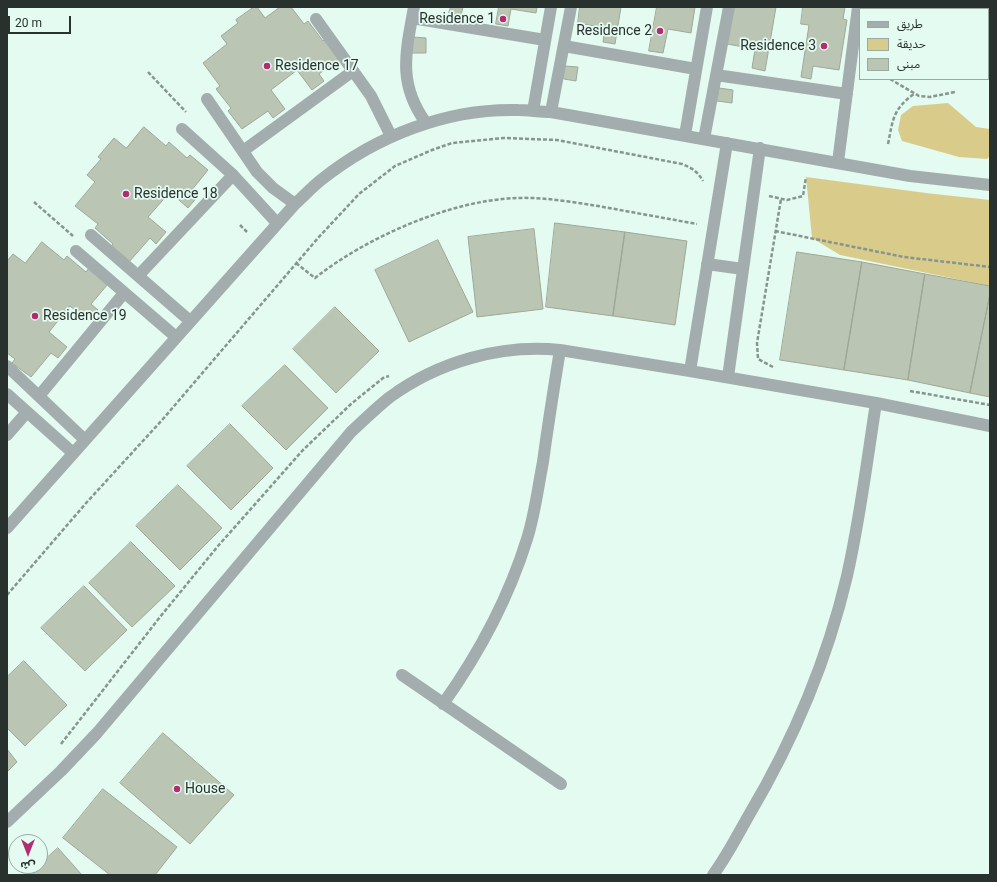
<!DOCTYPE html>
<html>
<head>
<meta charset="utf-8">
<style>
  body { margin:0 }
  #map { position:relative; width:997px; height:882px; overflow:hidden; background:#e4fbf1; font-family:Roboto,"Noto Sans Arabic",sans-serif }
  canvas { display:block }
  .frame { position:absolute; inset:0; border:8px solid #29312e; pointer-events:none }
  .legend { position:absolute; left:859px; top:8px; width:130px; height:72px; box-sizing:border-box; background:#e4fbf1; border:1px solid #99aaa3; margin:0; padding:5px 7px; list-style:none; font-size:12px; color:#29312e }
  .legend li { display:flex; align-items:center; gap:8px; height:20px }
  .legend b { width:20px; border:1px solid #99aaa3 }
  .north { position:absolute; left:8px; top:834px; width:40px; height:40px; box-sizing:border-box; background:#e4fbf1; border:1px solid #99aaa3; border-radius:50%; rotate:180deg; font-size:11px; font-weight:700; line-height:16px; text-align:center; color:#29312e }
  .north::after { content:''; display:block; margin:auto; width:14px; height:18px; background:#b12c71; clip-path:polygon(50% 0,100% 100%,50% 72%,0 100%) }
  .scale { position:absolute; left:8px; top:16px; width:63px; height:18px; box-sizing:border-box; border:2px solid #29312e; border-top:0; padding-left:5px; font-size:12px; line-height:14px; white-space:nowrap; color:#29312e; -webkit-text-stroke:3px #e4fbf1; paint-order:stroke }
</style>
</head>
<body>
<div id="map">
<canvas width="997" height="882"></canvas>
<div class="frame"></div>
<ul class="legend">
<li><b style="height:5px;background:#a3adae"></b>طريق</li>
<li><b style="height:11px;background:#d9cc8b"></b>حديقة</li>
<li><b style="height:11px;background:#bac5b3"></b>مبنى</li>
</ul>
<div class="north">ش</div>
<div class="scale">20 m</div>
</div>
<script>
const g = document.querySelector('canvas').getContext('2d');
g.lineJoin = 'round';
function fill(path, color) { g.fillStyle = color; g.fill(path, 'evenodd'); }
function trace(path, color, width, dash) { g.strokeStyle = color; g.lineWidth = width; g.lineCap = dash ? 'butt' : 'round'; g.setLineDash(dash || []); g.stroke(path); }
function write(font, color, halo, rows, align = 'center') {
  g.font = font + ' Roboto,sans-serif'; g.lineWidth = 3.5; g.setLineDash([]); g.textBaseline = 'middle'; g.strokeStyle = halo; g.fillStyle = color; for (const [text, x, y, turn = 0] of rows) {
    g.save(); g.translate(x, y); g.rotate((+turn || 0) * Math.PI / 180); g.textAlign = isNaN(turn) ? turn : align; if (halo) g.strokeText(text, 0, 0); g.fillText(text, 0, 0); g.restore();
  }
}
const green = new Path2D(`
  M948 103 976 127 990 129V156L987 159 959 157 902 141 898 130 901 115 913 106Z
  M806 177 926 193 990 200V286L840 255 812 238Z`);
const building = new Path2D(`
  M254 7H257L265 18 280 7H291L304 24 308 21 323 41 326 38 340 58 319 74 324 81 312 90 297 70 271 90 285 109 273 118 268 111 242 129 228 111 231 108 216 89 220 86 203 63 227 44 221 36 238 23 236 20Z
  M451 7H463L461 15 449 13Z
  M499 7H537L536 13 511 9 508 26 496 24Z
  M580 7H621L615 44 603 42 605 28 578 23Z
  M657 7H695L691 33 668 29 663 53 649 51Z
  M733 7H776L765 71 752 68 755 49 727 44Z
  M803 7H845L843 19 847 20 839 70 813 66 811 79 801 77 809 25 801 24Z
  M413 37 426 38V53H412Z
  M565 66 578 67 576 81 564 79Z
  M719 88 733 90 732 103 717 101Z
  M144 127 166 146 169 142 187 158 190 155 208 170 191 191 198 196 188 208 170 192 148 217 166 232 156 244 150 238 129 262 111 247 113 244 95 228 98 224 75 206 95 182 87 175 101 159 98 157 114 138 126 148Z
  M555 223 625 232 613 316 546 307Z
  M534 229 543 309 477 317 468 237Z
  M625 232 687 241 675 325 613 316Z
  M438 240 473 312 409 342 375 270Z
  M42 242 64 260 67 256 86 272 89 268 108 284 91 304 98 310 89 321 70 306 49 332 67 347 58 358 51 353 31 377 12 363 15 359 7 353V261L13 254 25 263Z
  M797 252 862 262 844 370 780 360Z
  M862 262 925 274 908 380 844 370Z
  M925 274 990 286V294L970 393 908 380Z
  M990 294V397L970 393Z
  M335 307 379 351 336 393 293 349Z
  M285 365 328 408 286 450 242 406Z
  M230 424 273 468 231 510 187 466Z
  M178 485 222 528 180 570 136 526Z
  M131 542 175 586 132 627 89 583Z
  M84 586 127 630 85 671 41 628Z
  M24 661 67 705 25 746 7 728V677Z
  M163 733 234 795 190 844 120 783Z
  M7 749 17 762 7 772Z
  M103 789 177 847 155 875H110L63 838Z
  M58 848 82 875H28L38 866H40V864Z`);
const path = new Path2D(`
  M886 9 887 7
  M148 72 186 112
  M890 79 919 96 930 97 955 92
  M888 144C893 119 893 109 914 94
  M769 196 787 200 803 196 806 177
  M34 202 73 236
  M240 225 247 232
  M775 231 904 257 990 267
  M296 263 315 278C367 237 451 200 517 198 544 197 572 202 598 206 631 212 664 218 697 224
  M773 367 758 359 757 343 781 199
  M910 391 990 405
  M7 595 87 502 163 419 318 238 359 194 395 166 432 150 452 143 504 138 557 140 682 164C692 168 698 172 703 181
  M61 744 160 617 218 546 303 450 351 404 383 378 389 376`);
const minor = new Path2D(`
  M414 7C406 52 397 83 426 123
  M412 18 545 40
  M316 19 371 96 391 136
  M564 46 696 69
  M716 75 847 94
  M207 99 257 172 273 188 295 204
  M533 111 551 7
  M551 112 571 7
  M182 129 233 175 277 223
  M685 135 707 7
  M704 139 729 7
  M243 151 353 71
  M838 162 858 7
  M91 235 190 321
  M76 251 176 337
  M707 264 743 269
  M138 276 233 175
  M7 366 85 440
  M690 371 727 143
  M728 377 760 148
  M7 394 73 453
  M39 396 124 293
  M7 435 27 412
  M7 528 295 204C304 196 312 187 321 180 376 136 447 108 518 110 529 110 540 112 551 112L910 176 990 185
  M402 675 561 784
  M443 704C480 652 508 600 527 539 535 514 538 487 543 462 548 424 554 387 560 350
  M7 822 61 771 97 733 351 432C364 420 376 408 390 397 438 362 500 344 560 350L690 371 876 403 990 426
  M713 875C727 856 737 836 749 815 793 741 827 661 847 576 860 519 867 461 876 403`);
const markers = [
  [503,19,4,"#b12c71"],
  [660,31,4,"#b12c71"],
  [824,46,4,"#b12c71"],
  [267,66,4,"#b12c71"],
  [126,194,4,"#b12c71"],
  [35,316,4,"#b12c71"],
  [177,789,4,"#b12c71"]
];
const poiNames = [
  ["Residence 1",495,19,"right"],
  ["Residence 2",652,31,"right"],
  ["Residence 3",816,46,"right"],
  ["Residence 17",275,66],
  ["Residence 18",134,194],
  ["Residence 19",43,316],
  ["House",185,789]
];
fill(green, '#d9cc8b');
fill(building, '#bac5b3');
trace(building, '#9ea897', 1);
trace(path, '#86968f', 2.5, [4, 2]);
trace(minor, '#a3adae', 12);
for (const [x, y, r, color] of markers) { const dot = new Path2D(); dot.arc(x, y, r, 0, 2 * Math.PI); g.fillStyle = color; g.fill(dot); trace(dot, '#e4fbf1', 1.5); }
write('14px', '#29312e', '#e4fbf1', poiNames, 'left');
</script>
</body>
</html>
